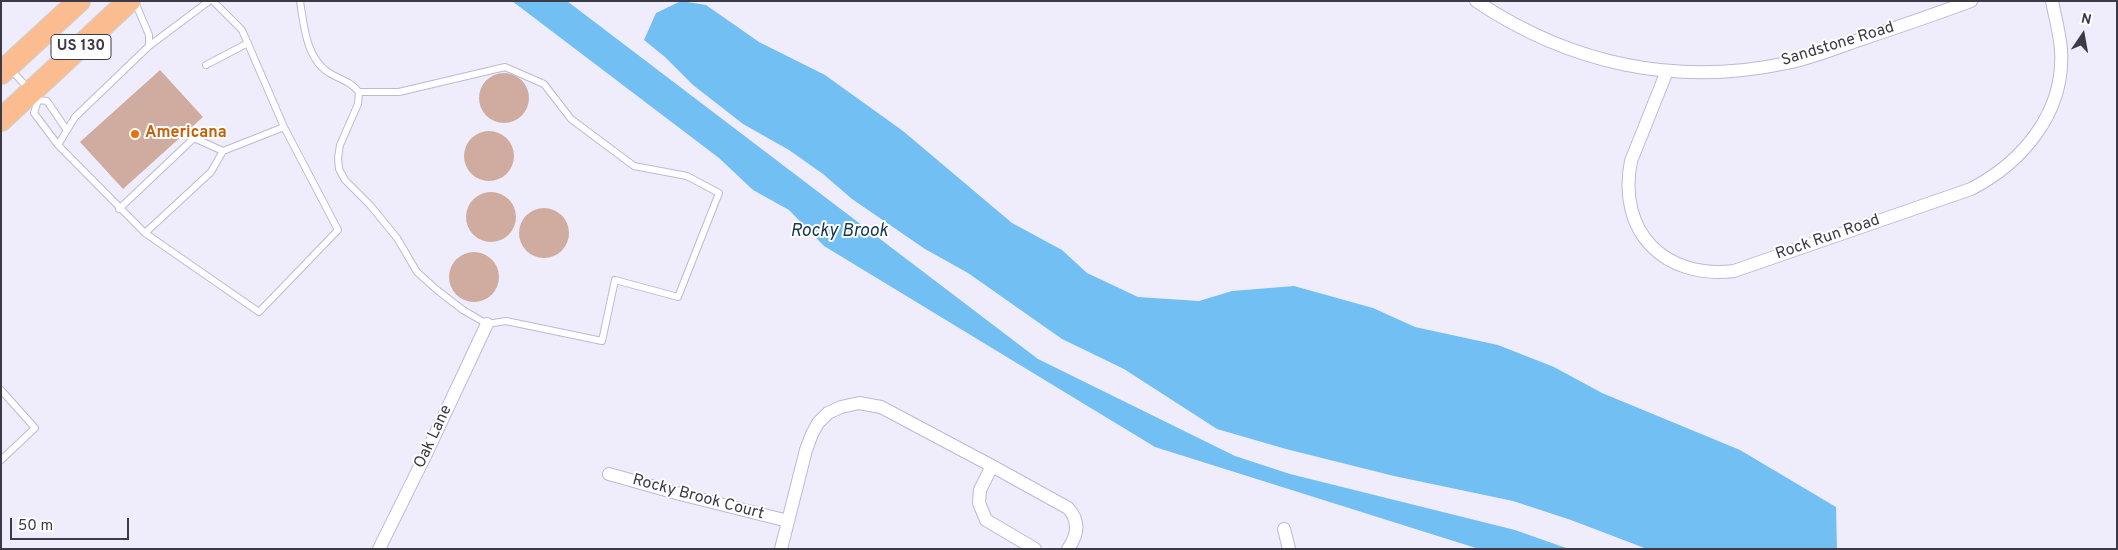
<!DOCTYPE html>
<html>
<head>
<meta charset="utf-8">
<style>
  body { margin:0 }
  #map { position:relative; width:2118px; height:550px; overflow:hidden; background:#efedfb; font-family:Overpass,sans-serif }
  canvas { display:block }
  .frame { position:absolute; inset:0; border:2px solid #3d3a48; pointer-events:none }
  .north { position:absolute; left:2058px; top:10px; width:50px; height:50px; -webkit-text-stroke:4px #fff; paint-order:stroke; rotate:12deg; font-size:14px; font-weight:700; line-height:20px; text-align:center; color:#3d3a48 }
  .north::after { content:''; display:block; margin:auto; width:18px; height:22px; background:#3d3a48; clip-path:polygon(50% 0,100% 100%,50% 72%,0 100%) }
  .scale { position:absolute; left:10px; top:518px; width:119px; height:22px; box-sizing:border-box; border:2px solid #3d3a48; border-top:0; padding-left:6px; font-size:15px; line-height:18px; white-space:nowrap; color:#3d3a48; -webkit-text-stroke:4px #fff; paint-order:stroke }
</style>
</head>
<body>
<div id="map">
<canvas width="2118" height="550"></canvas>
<div class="frame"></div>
<div class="north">N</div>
<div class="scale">50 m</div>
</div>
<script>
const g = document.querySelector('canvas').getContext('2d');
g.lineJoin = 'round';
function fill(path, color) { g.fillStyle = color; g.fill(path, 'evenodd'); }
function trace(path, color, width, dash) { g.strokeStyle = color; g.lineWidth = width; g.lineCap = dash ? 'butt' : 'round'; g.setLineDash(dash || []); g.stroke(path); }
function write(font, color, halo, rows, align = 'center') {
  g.font = font + ' Overpass,sans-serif'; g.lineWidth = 4; g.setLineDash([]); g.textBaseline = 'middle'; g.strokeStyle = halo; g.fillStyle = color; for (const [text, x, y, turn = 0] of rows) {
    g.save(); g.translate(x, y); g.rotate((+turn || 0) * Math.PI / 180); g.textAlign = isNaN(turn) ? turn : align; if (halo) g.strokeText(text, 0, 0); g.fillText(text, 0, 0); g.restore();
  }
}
const water = new Path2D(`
  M512 1H567L1038 359 1235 456 1290 474 1515 530 1569 549H1479L1155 447 824 246 789 210 753 190 719 158Z
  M681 1 706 5 759 42 825 75 903 131 1012 223 1062 250 1087 273 1138 297 1199 301 1232 291 1294 286 1373 308 1415 327 1498 345 1554 367 1602 393 1740 450 1836 507 1837 549H1647L1571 520 1513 501 1394 476 1286 449 1217 429 1124 369 1062 339 968 273 925 249 852 199 823 174 789 150 743 124 693 85 665 57 644 40 656 13Z`);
const building = new Path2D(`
  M160 70 203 117 123 189 80 142Z
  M479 98a25 25 0 1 1 50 0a25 25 0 1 1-50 0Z
  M464 156a25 25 0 1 1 50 0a25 25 0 1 1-50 0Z
  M466 217a25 25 0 1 1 50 0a25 25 0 1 1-50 0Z
  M519 233a25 25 0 1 1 50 0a25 25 0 1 1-50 0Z
  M449 277a25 25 0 1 1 50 0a25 25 0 1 1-50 0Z`);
const lane = new Path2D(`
  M300 1C304 26 306 60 331 74 342 80 351 82 359 92L358 104 340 145 338 158 339 169 345 180 370 205 397 238 417 272 437 290 463 310 487 324 506 321 602 341 615 280 678 297 719 193 687 176 634 166 571 119 544 84 505 67 399 92H359
  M135 2 149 35V46L209 1
  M206 65 248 43
  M11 70 28 88
  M36 98 38 100 47 101 66 129
  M38 100 34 113 58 145 145 233 259 312 338 230 284 127 242 30 213 1
  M58 145 75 117 149 46
  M119 209 194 138 223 151
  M145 233 211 172 223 151 284 127
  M1 390 35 428 1 460`);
const street = new Path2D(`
  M1476 1C1570 64 1676 87 1787 63 1811 58 1834 49 1856 41 1895 28 1933 15 1971 1
  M1667 71 1631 161C1617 232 1664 279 1734 271L1971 189C2023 162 2065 112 2061 50 2060 34 2055 17 2052 1
  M609 474 680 494 788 521
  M1284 529 1289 549
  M379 549 426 454 487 324
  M781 549 806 450 812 434 818 423 828 413 841 407 859 403 881 407 992 466
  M1035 549 986 520 979 503 980 490 992 466 1068 508C1080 521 1078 535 1068 549`);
const highway = new Path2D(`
  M1 73 79 1
  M1 120 129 1`);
const markers = [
  [135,134,5,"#e8710a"]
];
const shields = [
  [81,47,60]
];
const shieldNames = [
  ["US 130",81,47]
];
const streetNames = [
  ["Sandstone Road",1838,45,-17],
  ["Rock Run Road",1828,238,-19],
  ["Oak Lane",434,437,-65],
  ["Rocky Brook Court",698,498,15]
];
const foodNames = [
  ["Americana",145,134]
];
const waterNames = [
  ["Rocky Brook",839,232]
];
fill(water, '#72bff4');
fill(building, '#d0ab9f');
trace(lane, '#bdb8d8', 8);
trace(street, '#bdb8d8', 14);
trace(highway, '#d0d0d3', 24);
trace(lane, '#fff', 6);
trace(street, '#fff', 12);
trace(highway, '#fbbd90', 22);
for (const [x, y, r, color] of markers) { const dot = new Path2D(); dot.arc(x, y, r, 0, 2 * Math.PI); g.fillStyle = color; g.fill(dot); trace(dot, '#fff', 2); }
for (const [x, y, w] of shields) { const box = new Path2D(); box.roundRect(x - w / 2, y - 12.5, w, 25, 4); g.fillStyle = '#fff'; g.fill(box); trace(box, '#3d3a48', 1); }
write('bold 15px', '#3d3a48', null, shieldNames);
write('16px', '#3d3a48', '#fff', streetNames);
write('bold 16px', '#c56008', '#fff', foodNames, 'left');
write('italic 18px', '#15364c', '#fff', waterNames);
</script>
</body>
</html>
